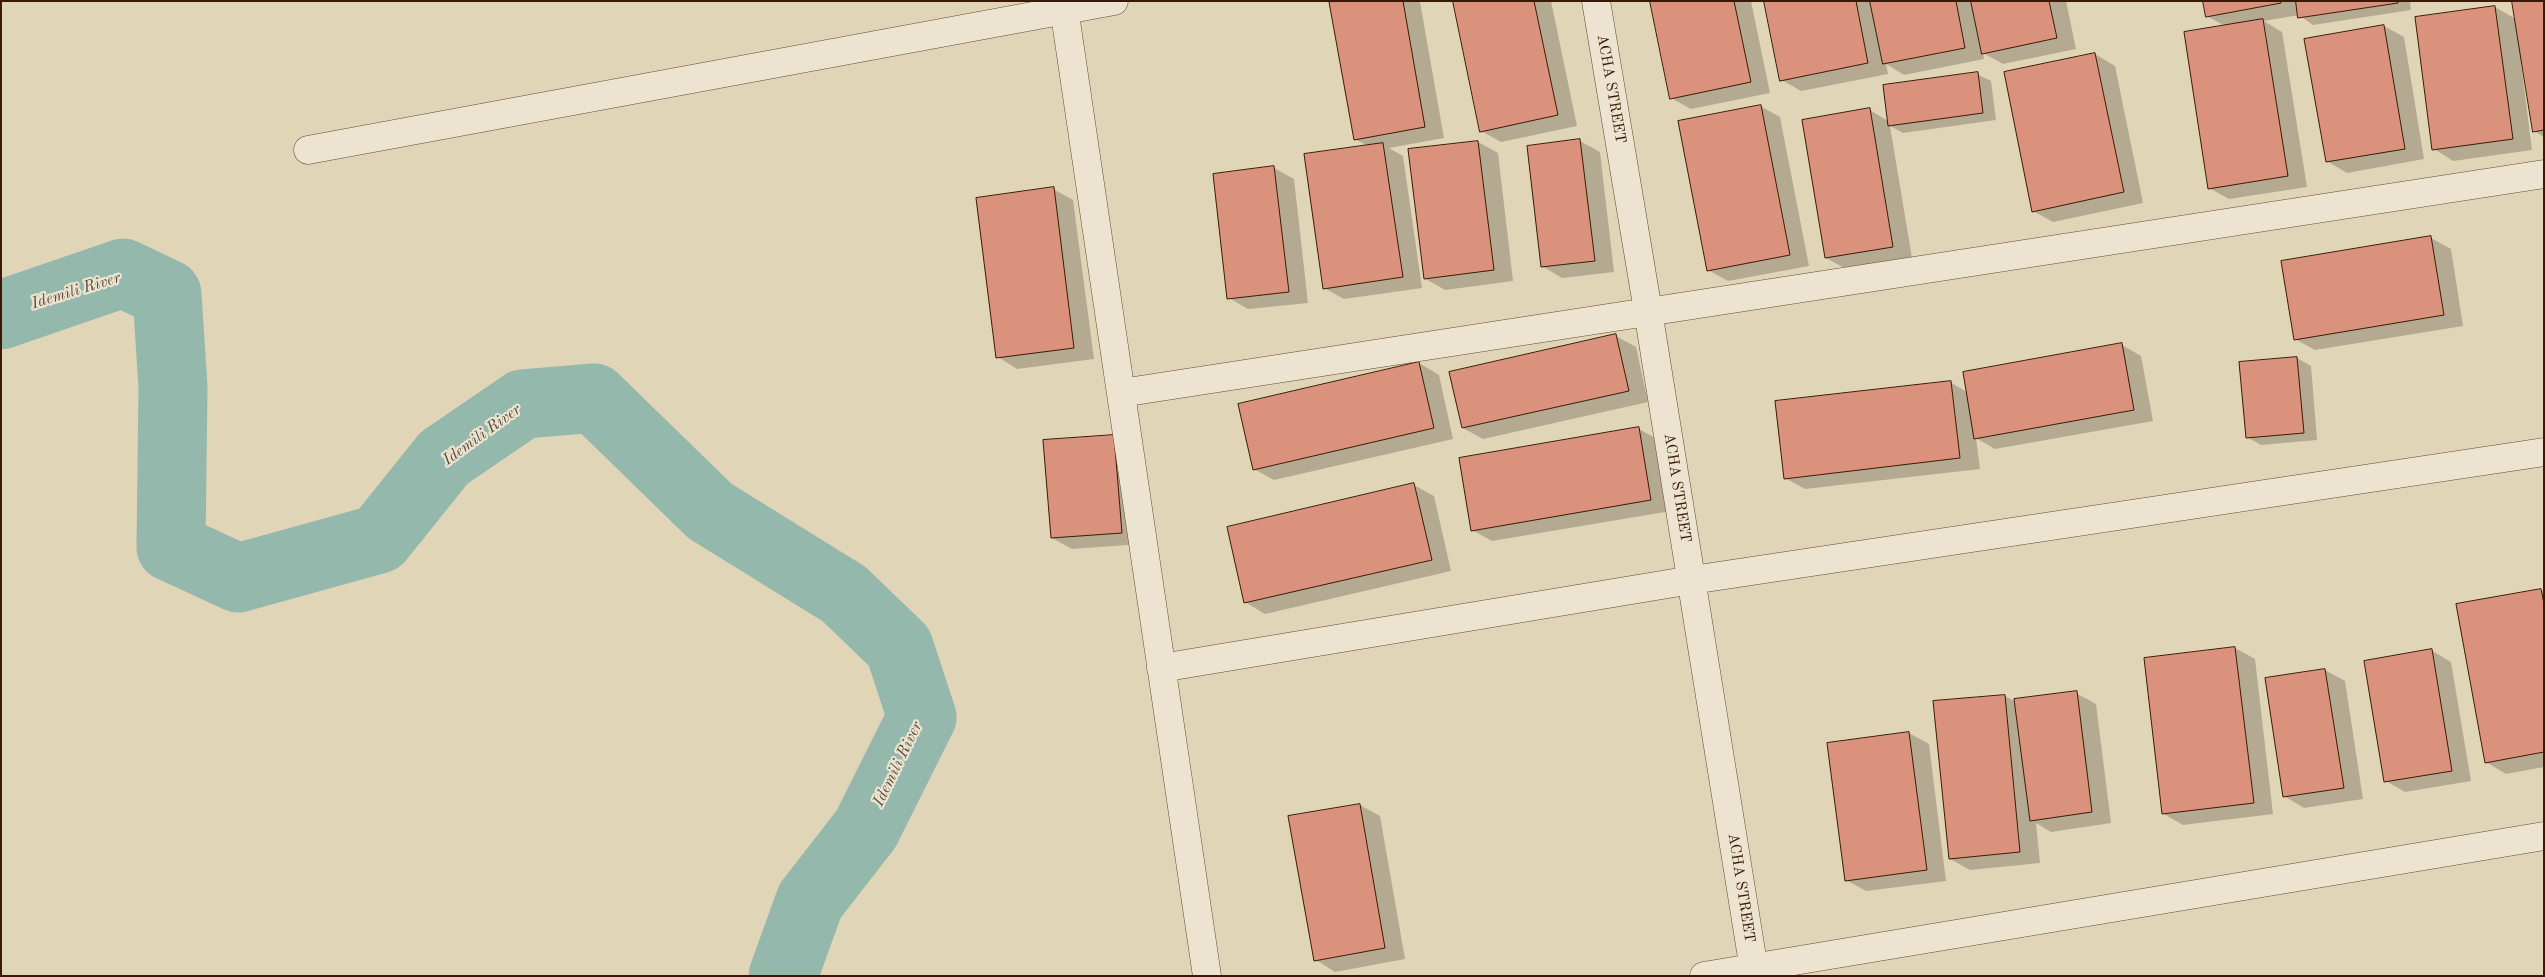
<!DOCTYPE html>
<html>
<head>
<meta charset="utf-8">
<style>
  body { margin:0 }
  #map { position:relative; width:2545px; height:977px; overflow:hidden; background:#e1d5b7; font-family:"Old Standard TT",serif }
  canvas { display:block }
  .frame { position:absolute; inset:0; border:2px solid #3a1a05; pointer-events:none }
</style>
</head>
<body>
<div id="map">
<canvas width="2545" height="977"></canvas>
<div class="frame"></div>
</div>
<script>
const g = document.querySelector('canvas').getContext('2d');
g.lineJoin = 'round';
function fill(path, color) { g.fillStyle = color; g.fill(path, 'evenodd'); }
function trace(path, color, width, dash) { g.strokeStyle = color; g.lineWidth = width; g.lineCap = dash ? 'butt' : 'round'; g.setLineDash(dash || []); g.stroke(path); }
function write(font, color, halo, rows, align = 'center') {
  g.font = font + ' "Old Standard TT",serif'; g.lineWidth = 4.5; g.setLineDash([]); g.textBaseline = 'middle'; g.strokeStyle = halo; g.fillStyle = color; for (const [text, x, y, turn = 0] of rows) {
    g.save(); g.translate(x, y); g.rotate((+turn || 0) * Math.PI / 180); g.textAlign = isNaN(turn) ? turn : align; if (halo) g.strokeText(text, 0, 0); g.fillText(text, 0, 0); g.restore();
  }
}
const shadow = new Path2D(`
  M1339 1 1420 2 1444 138 1389 148 1403 156 1422 288 1344 299 1324 288 1368 146 1355 139 1331 3Z
  M1454 1H1551L1577 126 1501 142 1481 131Z
  M1651 1H1751L1770 93 1691 109 1671 98Z
  M1765 1H2066L2076 49 2003 64 1983 53 1984 59 1904 75 1886 64 1888 74 1801 91 1782 80Z
  M2205 1H2410L2411 10 2313 25 2299 15 2264 21 2282 32 2307 187 2229 199 2209 188 2225 26 2207 16Z
  M2544 1V137L2534 131 2523 62 2521 63 2532 150 2453 161 2434 149 2495 7 2516 19Z
  M2384 26 2404 37 2424 159 2347 173 2327 161Z
  M2095 54 2115 66 2143 203 2053 222 2033 211Z
  M1977 74 1991 81 1996 120 1903 133 1890 126 1912 258 1846 269 1826 258 1870 110 1888 121Z
  M1760 106 1780 117 1809 266 1728 281 1708 270Z
  M1580 141 1600 152 1614 272 1562 278 1542 266Z
  M1478 142 1498 153 1513 281 1445 290 1426 279Z
  M1274 168 1294 179 1308 303 1248 309 1229 298Z
  M1053 189 1073 200 1094 359 1017 369 998 357Z
  M2431 238 2451 249 2463 326 2315 350 2295 339Z
  M1616 336 1636 347 1648 402 1483 439 1463 428Z
  M2122 345 2141 356 2153 421 1995 449 1976 438 1980 469 1805 489 1785 478 1950 382 1967 392Z
  M2297 358 2311 366 2317 440 2261 445 2247 437Z
  M1419 363 1439 375 1453 439 1274 480 1254 469Z
  M1639 429 1659 440 1671 511 1492 541 1472 530Z
  M1113 436 1141 544 1072 549 1052 538Z
  M1414 485 1434 496 1451 571 1265 614 1245 602Z
  M2541 590 2544 592V767L2506 774 2486 762Z
  M2235 648 2255 659 2273 814 2183 825 2164 814Z
  M2431 650 2451 662 2471 781 2405 792 2386 781Z
  M2325 670 2345 681 2363 799 2304 808 2284 796 2266 679Z
  M2076 693 2096 704 2111 823 2051 832 2036 823 2040 863 1970 870 1950 859 2005 696 2016 702Z
  M1909 733 1929 744 1946 881 1866 891 1846 880Z
  M1360 805 1380 816 1405 959 1335 972 1316 960Z`);
const river = new Path2D(`
  M1 315 123 273 167 294 173 387 171 547 238 578 379 539 444 458 523 404 594 398 710 511 844 594 899 647 922 717 866 829 810 901 783 976`);
const building = new Path2D(`
  M1403 1 1425 127 1354 140 1329 2Z
  M1453 1H1534L1558 115 1480 132Z
  M1650 1H1734L1751 82 1670 99Z
  M1764 1H1856L1868 63 1780 81Z
  M1870 1H1956L1965 48 1883 64Z
  M1971 1H2049L2057 38 1982 54Z
  M2203 1H2280L2281 3 2206 17Z
  M2296 1H2398V3L2298 18Z
  M2512 1H2544V130L2533 132Z
  M2495 6 2513 139 2432 150 2415 17Z
  M2263 19 2288 176 2208 189 2184 32Z
  M2384 25 2405 149 2326 162 2304 39Z
  M2095 53 2124 192 2032 212 2004 72Z
  M1978 72 1983 113 1888 126 1883 85Z
  M1761 105 1790 255 1707 271 1678 121Z
  M1870 108 1893 247 1825 258 1802 120Z
  M1580 139 1595 261 1541 267 1527 146Z
  M1478 141 1494 270 1424 279 1408 149Z
  M1383 143 1403 277 1323 289 1304 154Z
  M1274 166 1289 292 1227 299 1213 174Z
  M1054 187 1074 348 996 358 976 198Z
  M2431 236 2444 315 2294 340 2281 261Z
  M1616 334 1629 391 1462 428 1449 372Z
  M2122 343 2134 410 1974 439 1963 372Z
  M2297 357 2304 433 2246 438 2239 362Z
  M1419 362 1434 428 1253 470 1238 404Z
  M1951 381 1960 458 1784 479 1775 401Z
  M1639 427 1651 500 1471 531 1459 458Z
  M1114 435 1122 533 1051 538 1043 440Z
  M1414 483 1432 560 1244 603 1227 527Z
  M2541 589 2544 604V752L2485 763 2456 604Z
  M2235 647 2254 803 2162 814 2144 658Z
  M2432 649 2452 771 2384 782 2364 661Z
  M2325 669 2344 788 2283 797 2265 678Z
  M2077 691 2092 812 2030 821 2014 699Z
  M2005 695 2020 852 1949 859 1933 701Z
  M1909 732 1927 870 1845 881 1827 743Z
  M1360 804 1385 948 1314 961 1288 816Z`);
const minor = new Path2D(`
  M1063 1 1207 976
  M1596 1 1648 311 1755 976
  M308 150 1114 1
  M1121 393 2544 174
  M1161 668 1692 580 2544 452
  M1704 976 2544 836`);
const streetNames = [
  ["ACHA STREET",1611,89,80],
  ["ACHA STREET",1677,488,81],
  ["ACHA STREET",1741,888,81]
];
const waterNames = [
  ["Idemili River",76,291,-17],
  ["Idemili River",482,435,-36],
  ["Idemili River",898,764,-64]
];
fill(shadow, '#0003');
trace(river, '#94b9ac', 69);
fill(building, '#da927c');
trace(building, '#3a1a05', 1);
trace(minor, '#644932', 29);
trace(minor, '#ece4d0', 28);
write('15px', '#3a1a05', '#ece4d0', streetNames);
write('italic 16px', '#554a37', '#ece4d0', waterNames);
</script>
</body>
</html>
